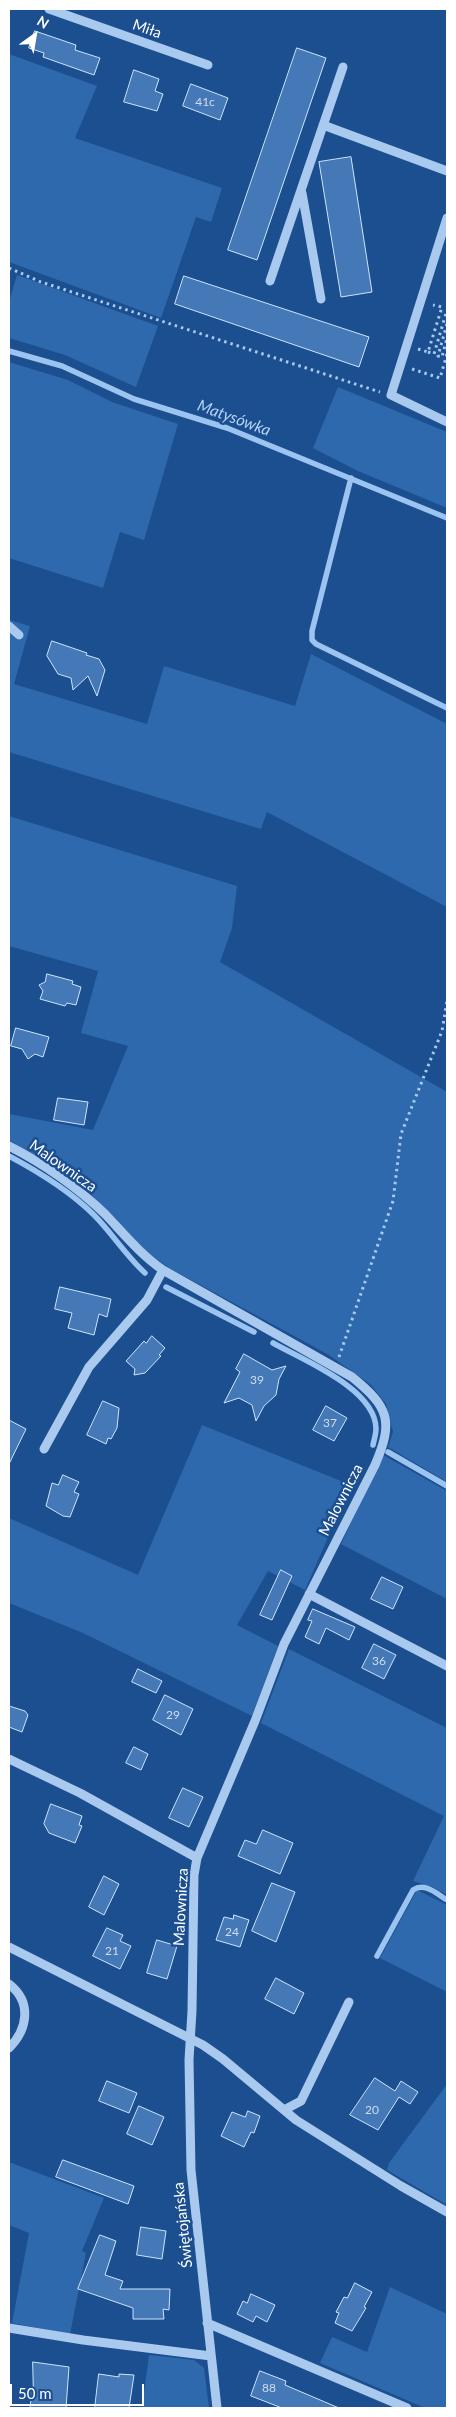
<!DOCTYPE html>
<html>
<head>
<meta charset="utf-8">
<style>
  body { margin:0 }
  #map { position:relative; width:456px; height:2417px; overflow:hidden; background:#1b4f8f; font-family:Lato,sans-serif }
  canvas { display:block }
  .frame { position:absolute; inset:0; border:10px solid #fff; pointer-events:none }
  .north { position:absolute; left:10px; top:10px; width:50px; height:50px; -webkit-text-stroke:4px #1b4f8f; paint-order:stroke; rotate:32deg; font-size:14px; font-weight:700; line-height:20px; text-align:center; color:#fff }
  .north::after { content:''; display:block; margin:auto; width:18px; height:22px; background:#fff; clip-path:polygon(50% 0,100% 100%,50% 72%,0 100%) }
  .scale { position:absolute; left:10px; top:2384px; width:134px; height:22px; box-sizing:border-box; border:2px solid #fff; border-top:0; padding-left:6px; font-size:15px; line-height:18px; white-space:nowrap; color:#fff; -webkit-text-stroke:4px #1b4f8f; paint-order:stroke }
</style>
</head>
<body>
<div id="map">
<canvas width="456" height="2417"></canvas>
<div class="frame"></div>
<div class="north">N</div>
<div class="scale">50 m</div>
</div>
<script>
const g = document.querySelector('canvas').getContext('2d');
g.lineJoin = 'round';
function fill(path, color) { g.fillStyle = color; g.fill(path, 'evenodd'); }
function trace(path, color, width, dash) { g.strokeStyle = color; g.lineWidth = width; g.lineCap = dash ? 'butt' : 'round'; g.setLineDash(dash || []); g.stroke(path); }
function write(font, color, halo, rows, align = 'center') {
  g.font = font + ' Lato,sans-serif'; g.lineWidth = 5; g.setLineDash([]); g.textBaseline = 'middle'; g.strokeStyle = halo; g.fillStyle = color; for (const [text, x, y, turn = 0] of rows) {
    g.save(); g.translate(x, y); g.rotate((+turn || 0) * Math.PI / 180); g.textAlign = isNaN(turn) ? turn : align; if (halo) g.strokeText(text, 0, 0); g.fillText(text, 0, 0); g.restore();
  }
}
const green = new Path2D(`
  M9 54 97 86 75 138 222 188 211 222 196 217 161 318 9 262Z
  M17 275 158 326 136 387 65 355 9 338V302Z
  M9 362 68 380 112 402 178 424 144 540 120 532 103 588 9 558Z
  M338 387 447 432V508L358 471 313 448Z
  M9 620 30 626 14 684 147 724 164 666 295 706 311 654 447 724V907L267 812 261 829 9 752Z
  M9 816 237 886 232 928 220 962 447 1092V1482L388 1447 393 1432 386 1404 371 1385 329 1355 171 1269 143 1250 84 1187 9 1140V1114L93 1130 128 1046 81 1033 98 971 9 946Z
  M202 1425 351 1485 305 1590 268 1571 237 1625 278 1646 252 1716 83 1633 9 1603V1518L138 1575Z
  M383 1455 447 1491V1599L341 1544Z
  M289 1649 447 1728V1895L430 1886 413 1881 444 1816 261 1723Z
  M417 1890 447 1905V1992L380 1958Z
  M447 2084V2205L387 2170 389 2163Z
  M9 2162 104 2198 82 2251 86 2253 70 2334 12 2323 29 2233 9 2225Z
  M390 2287 447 2314V2408H425L320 2363 332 2337 367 2352Z
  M149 2355 194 2360 204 2368 209 2408H142Z`);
const stream = new Path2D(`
  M9 351 62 366 134 399 227 428 447 518
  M351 478 312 631V640L316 644 447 708
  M9 1156C39 1172 70 1191 94 1215 112 1233 126 1256 145 1273
  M166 1287 254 1332
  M273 1343C303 1360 376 1389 376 1429 376 1434 374 1440 373 1445
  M388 1452 447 1486
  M377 1956 413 1890C425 1882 437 1894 447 1900`);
const building = new Path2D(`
  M35 31 76 45 75 50 100 58 94 75 43 57 44 53 29 48Z
  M297 48 326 58 257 260 228 250Z
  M134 70 159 79 155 91 163 94 157 111 124 102Z
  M191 84 228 98 220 120 183 106Z
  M351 157 372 292 341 297 319 162Z
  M184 276 369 337 359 367 175 304Z
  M52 641 87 653 86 655 99 659 105 670 97 696 88 676 73 690 71 678 58 674 47 656Z
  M47 974 73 981 72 984 81 987 76 1005 67 1003 65 1006 40 999 43 991 39 985 45 982Z
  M16 1028 49 1037 43 1057 35 1054 28 1059 22 1049 11 1046Z
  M58 1098 88 1102 84 1125 54 1120Z
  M60 1287 111 1299 107 1317 99 1314 94 1335 68 1328 72 1313 55 1309Z
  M152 1336 165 1348 159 1355 161 1356 145 1373 134 1375 135 1369 126 1361 144 1341 146 1343Z
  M244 1354 272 1370 286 1366 279 1379 276 1395 264 1406 256 1421 252 1405 239 1398 224 1403 240 1372 236 1369Z
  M103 1401 119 1408 117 1428 111 1439 108 1438 106 1444 87 1435Z
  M326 1406 347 1418 334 1441 313 1430Z
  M9 1420 26 1429 9 1464Z
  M63 1475 79 1482 74 1492 79 1494 70 1517 63 1516 46 1506 52 1483 58 1485Z
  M281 1570 292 1576 272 1620 260 1615Z
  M382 1577 403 1587 393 1609 371 1599Z
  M313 1609 355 1627 349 1640 326 1628 319 1644 305 1637 312 1621 308 1620Z
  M374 1644 396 1655 384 1679 362 1668Z
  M138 1669 162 1681 156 1693 132 1682Z
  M165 1695 193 1709 181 1735 153 1720Z
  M9 1706 25 1711 28 1715 22 1732 9 1727Z
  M134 1747 148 1754 141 1770 126 1763Z
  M183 1788 203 1797 189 1827 169 1818Z
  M51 1804 82 1816 79 1825 82 1826 75 1843 49 1833 44 1824Z
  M263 1830 293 1843 280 1874 238 1856 245 1840 256 1844Z
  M104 1876 119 1884 104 1915 89 1907Z
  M272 1883 295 1892 276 1942 252 1931Z
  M234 1915 249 1920 240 1947 216 1940 224 1917 233 1919Z
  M107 1928 123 1935 120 1941 131 1946 120 1969 93 1956Z
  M157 1940 177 1946 167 1979 147 1973Z
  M276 1978 304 1993 294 2014 265 1999Z
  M375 2078 395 2091 401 2081 418 2092 410 2104 399 2097 378 2130 350 2115Z
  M107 2081 137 2093 129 2113 99 2101Z
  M139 2106 164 2117 152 2145 127 2134Z
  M248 2111 260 2116 254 2133 251 2132 244 2147 221 2136 232 2112 245 2117Z
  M63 2160 134 2186 128 2204 56 2177Z
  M141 2227 166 2231 162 2259 137 2255Z
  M100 2235 116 2241 105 2275 123 2281 120 2289H170L169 2310 163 2309 164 2319H133V2308L78 2289Z
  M355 2283 372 2292 364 2307 366 2308 352 2331 335 2323 339 2313 336 2312 344 2297 347 2298Z
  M251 2294 275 2305 267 2322 256 2316 253 2322 237 2314 243 2301 247 2303Z
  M33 2362 69 2367 66 2408H30L31 2399 26 2393 33 2389Z
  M260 2371 286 2381 285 2385 339 2408H282L251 2396Z
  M99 2374 119 2377V2374L134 2375 129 2408H95Z`);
const path = new Path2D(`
  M9 268 41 282 380 392
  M447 324 438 356 442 357 447 338
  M418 349 428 352 442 307 433 305
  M428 352 434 354 447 310
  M412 369 440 378 447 354
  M339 1357 393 1201 401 1134 442 1031 447 1001`);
const minor = new Path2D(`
  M49 9 208 65
  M323 125 447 171
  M302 193 321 299
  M447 218 391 395 447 422
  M270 281 343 67
  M9 626 19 635
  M9 1146C44 1164 77 1187 105 1214 124 1234 140 1254 163 1270L352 1377C389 1407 394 1421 375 1465L284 1644 255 1721 197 1858 194 1875 192 2011 189 2060 191 2170 217 2408
  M44 1449 89 1367 147 1300 163 1270
  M309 1594 447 1666
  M9 1759 80 1793 197 1858
  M9 1947 203 2045 223 2059 296 2120 401 2186 447 2212
  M9 1984C32 2002 28 2029 9 2048
  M284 2110 301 2101 349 2002
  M207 2323 407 2408
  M9 2328 83 2340 211 2356`);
const numberNames = [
  ["41c",205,102],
  ["39",257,1380],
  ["37",330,1423],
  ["36",379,1661],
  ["29",173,1715],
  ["24",232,1932],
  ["21",112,1951],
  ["20",372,2110],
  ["88",269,2388]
];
const streetNames = [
  ["Miła",147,29,19],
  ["Malownicza",63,1166,35],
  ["Malownicza",341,1500,-63],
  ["Malownicza",181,1907,-87],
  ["Świętojańska",183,2225,-96]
];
const waterNames = [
  ["Matysówka",234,418,20]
];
fill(green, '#2e69ad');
trace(stream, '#9cc4f0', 5.5);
fill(building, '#4478b7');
trace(building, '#cfe3fa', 1);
trace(path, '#a9c9ee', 3, [2.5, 4]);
trace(minor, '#a9c9ee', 9);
write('12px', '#d0dded', null, numberNames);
write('15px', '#fff', '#1b4f8f', streetNames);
write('italic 16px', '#b5d3f5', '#1b4f8f', waterNames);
</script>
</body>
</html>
